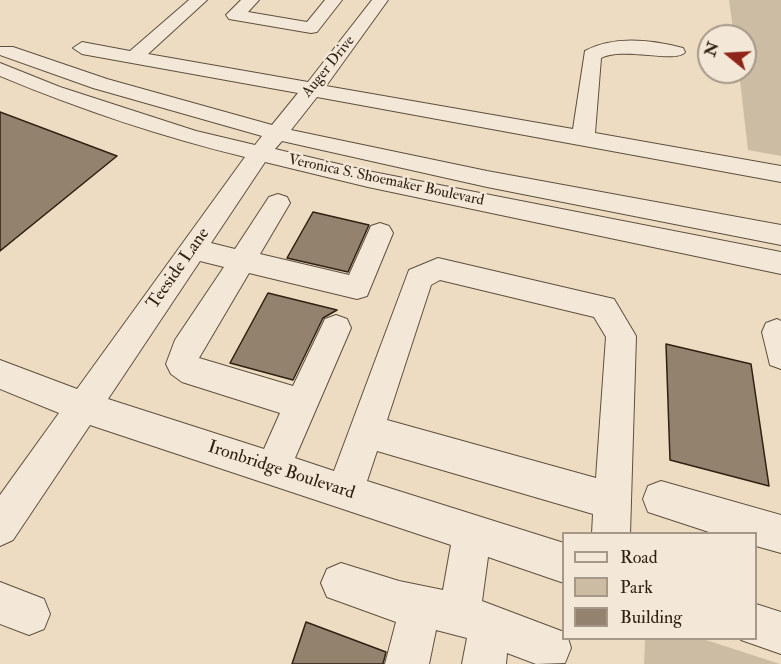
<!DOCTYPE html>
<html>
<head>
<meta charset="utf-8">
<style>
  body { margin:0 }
  #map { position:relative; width:781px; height:664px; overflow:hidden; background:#eddcc2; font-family:"IM FELL Double Pica",serif }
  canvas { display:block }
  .legend { position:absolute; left:562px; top:532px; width:195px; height:108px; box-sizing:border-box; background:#f3e8d7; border:2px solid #a59888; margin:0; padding:8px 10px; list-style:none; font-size:18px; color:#2f2012 }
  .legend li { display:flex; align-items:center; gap:12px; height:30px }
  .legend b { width:30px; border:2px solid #a59888 }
  .north { position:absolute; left:697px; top:24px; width:60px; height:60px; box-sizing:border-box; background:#f3e8d7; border:2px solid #a59888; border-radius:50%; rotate:288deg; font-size:16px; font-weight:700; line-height:24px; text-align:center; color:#2f2012 }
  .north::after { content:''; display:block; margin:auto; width:21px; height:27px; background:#8f2418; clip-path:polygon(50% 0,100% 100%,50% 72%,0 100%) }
</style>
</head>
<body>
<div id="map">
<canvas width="781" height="664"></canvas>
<ul class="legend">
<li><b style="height:8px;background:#f3e8d7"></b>Road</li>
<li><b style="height:16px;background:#cdbca4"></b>Park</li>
<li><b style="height:16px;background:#92826e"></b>Building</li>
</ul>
<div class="north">N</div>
</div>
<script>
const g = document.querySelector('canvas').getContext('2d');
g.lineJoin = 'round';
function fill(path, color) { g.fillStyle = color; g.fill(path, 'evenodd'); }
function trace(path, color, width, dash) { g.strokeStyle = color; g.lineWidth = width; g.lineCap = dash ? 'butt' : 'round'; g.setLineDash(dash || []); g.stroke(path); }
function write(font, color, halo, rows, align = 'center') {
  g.font = font + ' "IM FELL Double Pica",serif'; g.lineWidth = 5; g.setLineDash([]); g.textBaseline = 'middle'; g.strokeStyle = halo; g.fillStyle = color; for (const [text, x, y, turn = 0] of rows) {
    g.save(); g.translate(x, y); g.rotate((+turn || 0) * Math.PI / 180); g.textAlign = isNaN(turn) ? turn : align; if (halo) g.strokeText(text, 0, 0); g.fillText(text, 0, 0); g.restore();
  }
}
const green = new Path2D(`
  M729 0H781V156L748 150 739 72H745V36H734Z
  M645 639H703L780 664H644Z`);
const building = new Path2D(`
  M0 112 117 156 0 251Z
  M313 212 369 225 348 272 287 258Z
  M268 293 337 310 323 318 293 380 230 363Z
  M666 344 751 364 769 486 670 460Z
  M306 622 386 652 383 664H292Z`);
const minor = new Path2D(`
  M189 0H207L148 54 308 82 372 0H388L326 86 573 129 585 51C614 35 652 40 683 48L685 52C677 64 622 46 601 58L595 133 781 166V182L317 97 291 130 487 171 781 225V245L487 187 282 141 275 149 368 171 781 252V274L368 187 265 162 211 243 235 249 269 197 278 194 287 197 290 203 260 254 349 275 371 226 380 223 389 226 393 233 367 296 357 299 249 273 199 358 293 386 325 319 336 315 347 319 351 328 295 458 334 471 409 270 438 258 614 299 636 336 630 534H592L593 514 377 451 367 481 564 543V583L488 557 482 601 564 632V638H568L571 648 565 663 536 664 507 653 506 664H462L467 638 436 630 429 664H385L396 622 327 597 321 583 327 569 341 563 399 581 443 590 451 545 90 425 13 540 0 546V495L59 413 0 389V360L77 389 245 157C162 137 79 109 0 76V63L60 87 196 131 255 145 262 136 93 88 0 55V47H13L107 79 272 125 298 93 82 54 73 48 82 42 130 51ZM200 261 224 267 175 340 166 364 171 374 182 382 280 413 264 449 108 399ZM440 280 594 317 606 337 596 478 387 420 431 285Z
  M241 0H259L248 12 307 22 325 0H342L317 32 311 33 229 19 226 15Z
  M777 319 781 321V369L770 365 762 332 766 323Z
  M661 481 781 515V553L756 546V534H715L648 512 643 499 648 486Z
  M0 582 44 599 50 614 44 629 29 635 0 624Z
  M756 604 781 612V654L741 640 756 638Z`);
const farStreetnames = [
  ["Auger Drive",329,67,-51],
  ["Veronica S. Shoemaker Boulevard",386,181,12]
];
const streetNames = [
  ["Teeside Lane",179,269,-55],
  ["Ironbridge Boulevard",281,471,18]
];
fill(green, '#cdbca4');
fill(building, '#92826e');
trace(building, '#2f2012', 1.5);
trace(minor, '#5e4f3e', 2);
fill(minor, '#f3e8d7');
write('15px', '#2f2012', '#f3e8d7', farStreetnames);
write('18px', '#2f2012', '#f3e8d7', streetNames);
</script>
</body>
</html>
